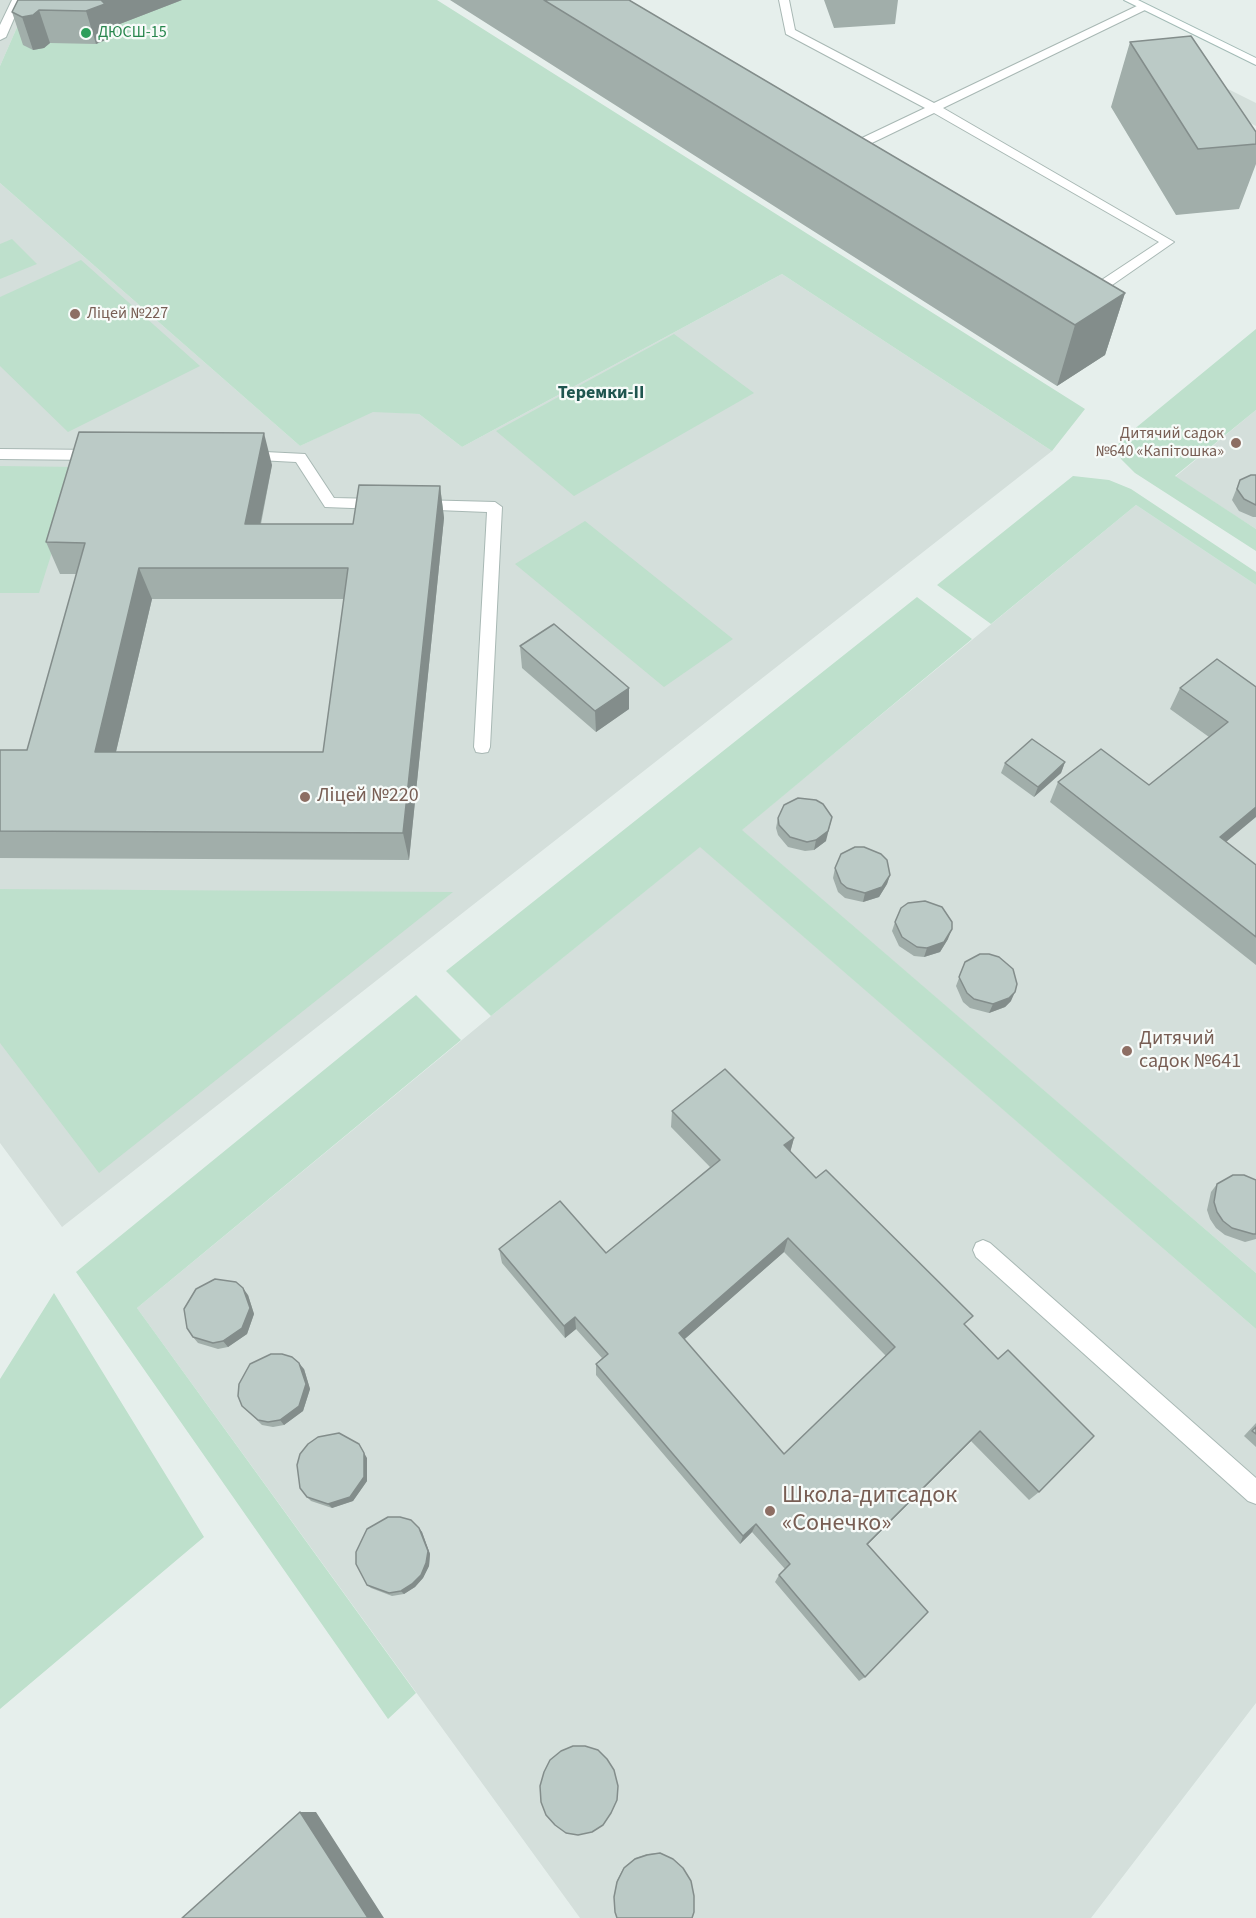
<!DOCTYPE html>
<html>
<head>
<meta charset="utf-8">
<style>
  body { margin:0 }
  canvas { display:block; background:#e6efec }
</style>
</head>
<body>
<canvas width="1256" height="1918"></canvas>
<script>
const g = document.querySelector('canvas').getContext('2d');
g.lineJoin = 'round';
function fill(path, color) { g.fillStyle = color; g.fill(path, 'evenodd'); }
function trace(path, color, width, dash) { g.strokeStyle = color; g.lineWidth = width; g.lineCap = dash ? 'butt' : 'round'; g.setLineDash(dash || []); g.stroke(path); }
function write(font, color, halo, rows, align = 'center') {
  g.font = font + ' "Source Sans 3",sans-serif'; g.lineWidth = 4.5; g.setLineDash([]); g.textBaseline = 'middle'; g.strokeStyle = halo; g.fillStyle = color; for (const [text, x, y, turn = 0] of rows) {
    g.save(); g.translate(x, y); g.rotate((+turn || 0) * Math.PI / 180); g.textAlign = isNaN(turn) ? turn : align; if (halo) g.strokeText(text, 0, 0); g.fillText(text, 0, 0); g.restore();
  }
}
const built = new Path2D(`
  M0 0H29L0 66Z
  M1220 85 1256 103V126L1199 98Z
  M0 183 300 446 372 411 419 414 462 447 782 274 1052 451 62 1227 0 1143Z
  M1256 410V529L1175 477Z
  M1136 505 1256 585V1273L741 830Z
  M700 846 1256 1329V1703L1091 1918H580L137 1308 491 1016Z`);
const green = new Path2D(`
  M29 0H437L1085 409 1052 451 782 274 462 447 419 414 373 412 300 446 0 183V66Z
  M12 239 37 264 0 279V244Z
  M81 260 200 366 68 432 0 366V297Z
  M1256 329V410L1175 476 1256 529V551L1135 473 1121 459 1116 448 1121 440Z
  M674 334 754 393 574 496 496 431Z
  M0 466 79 467 39 593H0Z
  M1073 476 1109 480 1131 489 1256 572V585L1136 505 991 624 937 585Z
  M585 521 733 639 664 687 515 564Z
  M917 597 972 639 742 830 1256 1273V1329L700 847 491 1016 446 971Z
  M0 889 453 892 99 1173 0 1043Z
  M416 995 461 1040 137 1308 416 1693 388 1719 76 1272Z
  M54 1293 204 1537 0 1709V1379Z`);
const lane = new Path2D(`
  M12 0H22L6 37 0 40V25Z
  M779 0H789L795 30 934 103 1139 5H1147V9L943 108 1174 242 1092 299H1082L1080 296 1082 293 1159 242 934 113 849 154H841V148L925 108 786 34Z
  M0 449 97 450 104 455 97 460 0 459Z
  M245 451 305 454 334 498 378 499 385 504 378 509 325 507 296 462 240 459 238 456 240 453Z
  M418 500 495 502 502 507 490 747 488 752 482 753 476 752 474 747 487 512 413 509 411 505Z
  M983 1240 990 1243 1256 1478V1504L1248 1501 976 1257 973 1250 976 1243Z`);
const secondary = new Path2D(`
  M1124 0H1138L1256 58V65Z`);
const wall = new Path2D(`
  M182 0 112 27 115 36 96 44 50 43 44 48 33 50 23 45 12 12Z
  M450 0H629L1125 293 1105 355 1057 386Z
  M824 0H898L895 24 834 28Z
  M1130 42 1256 132V164L1239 209 1176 215 1111 107Z
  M272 465 261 524H353L440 486 444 518 409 860 0 858V750H27L77 574H60L46 542ZM152 599H344L323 752H116Z
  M1256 475V517H1253L1239 511 1232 500 1240 480Z
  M520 646 629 688V709L596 732 522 668Z
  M1256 687 1226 842 1256 865V965L1050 802 1058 782 1149 785 1209 737 1170 709 1180 688Z
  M1065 762 1061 773 1034 797 1001 773 1005 763Z
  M778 818 826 841 814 850 805 851 788 847 778 835 776 828Z
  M835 868 890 875 887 884 879 897 863 902 845 898 838 892 833 878Z
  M895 922 948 939 940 952 924 957 914 956 899 946 892 931Z
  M965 962 1011 1001 1005 1007 989 1013 970 1008 963 1002 956 986Z
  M672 1111 794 1138 790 1152 966 1326 1039 1492 1029 1500 971 1441 867 1545 865 1677 859 1681 775 1582 779 1575 785 1569 752 1532 740 1544 596 1375V1364L602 1358 576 1329 565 1338 502 1263 499 1249 606 1253 710 1167 671 1127ZM784 1252 886 1356 784 1454 684 1339Z
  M1256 1180V1239L1245 1242 1225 1235 1216 1228 1210 1219 1207 1210 1211 1192 1217 1184Z
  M248 1295 254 1314 247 1334 228 1347 218 1349 198 1343 193 1337Z
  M304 1369 310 1389 303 1411 284 1425 273 1427 262 1425 242 1406Z
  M1256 1423V1447L1244 1436Z
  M367 1458V1481L353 1501 332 1508 311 1501 307 1497Z
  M419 1528 422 1532 430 1554 429 1566 423 1578 415 1587 404 1594 392 1596 371 1588 367 1585Z
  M659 1853 673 1859 614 1897 617 1880 624 1867 635 1858 647 1854Z`);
const shadedWall = new Path2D(`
  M97 0H182L112 27 115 36 96 44 86 11Z
  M39 10 50 43 44 48 33 50 22 17Z
  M1125 293 1105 355 1057 386 1075 325Z
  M264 433 272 465 254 555 245 524Z
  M440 486 444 518 409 860 403 833Z
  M139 568 152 599 109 781 95 752Z
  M629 688V709L596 732 595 711Z
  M1065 762 1061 773 1034 797 1038 787Z
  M1256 807V817L1208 857 1220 837Z
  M832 817 826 841 814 850 816 840Z
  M890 875 887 884 879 897 863 902 865 893Z
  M952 929 948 939 940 952 924 957 927 948Z
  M1015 992 1011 1001 1005 1007 989 1013 993 1004Z
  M794 1138 790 1153 784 1145Z
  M788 1238 784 1252 678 1345 679 1333Z
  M243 1288 248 1295 254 1314 247 1334 228 1347 223 1341Z
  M575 1317 576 1329 565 1338 564 1326Z
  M299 1363 304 1369 310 1389 303 1411 284 1425 280 1420Z
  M980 1431 971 1441 861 1551 867 1544Z
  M359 1444 367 1458V1481L353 1501 332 1508 328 1504Z
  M756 1524 752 1532 740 1544 743 1536Z
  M419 1528 422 1532 430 1554 429 1566 423 1578 415 1587 404 1594 401 1591Z
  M300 1812H316L384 1918H368Z`);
const building = new Path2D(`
  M18 0H101L105 4 86 11 39 10 33 15 22 17 12 12Z
  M544 0H629L1125 293 1075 325Z
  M1191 36 1256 132V144L1198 149 1130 42Z
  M79 432 264 433 245 524H353L359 485 440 486 403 833 0 831V750H27L85 543 46 542ZM139 568H348L323 752H95Z
  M1251 475H1256V505L1244 499 1237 489 1240 480Z
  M554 624 629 688 595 711 520 646Z
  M1217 659 1256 687V807L1220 837 1256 865V937L1058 782 1101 749 1149 785 1228 722 1180 688Z
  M1032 739 1065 762 1038 787 1005 763Z
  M798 798 816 800 823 804 832 817 828 831 816 840 807 842 790 837 779 825 778 818 784 805Z
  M855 847H864L881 854 887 860 890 875 882 887 865 893 847 888 841 883 835 868 841 854Z
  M925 901 942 907 952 922V929L944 942 927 948 917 947 902 937 895 922 901 908 908 903Z
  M980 954H989L999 957 1013 969 1017 984 1015 992 1009 998 993 1004 974 999 967 993 959 977 965 962Z
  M725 1069 794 1138 784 1145 816 1178 826 1170 973 1316 964 1324 998 1359 1008 1350 1094 1436 1039 1492 980 1431 867 1544 928 1612 865 1677 779 1575 790 1564 756 1524 743 1536 596 1364 608 1354 575 1317 564 1326 499 1249 560 1201 606 1253 720 1160 672 1111ZM788 1238 895 1347 784 1454 679 1333Z
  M1233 1175H1244L1256 1180V1234H1253L1232 1228 1223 1221 1217 1212 1214 1202 1217 1184Z
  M215 1279 236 1282 243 1288 250 1308 242 1328 223 1341 213 1343 193 1337 187 1328 184 1309 196 1289Z
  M271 1354H282L292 1357 299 1363 306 1384 299 1406 280 1420 268 1422 258 1420 242 1406 238 1396 239 1384 250 1364Z
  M1256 1427V1434L1252 1431Z
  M339 1433 359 1444 364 1453V1477L350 1497 328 1504 307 1497 300 1488 297 1465 300 1454 308 1444 318 1437Z
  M388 1517H400L411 1520 419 1528 428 1551 426 1563 421 1575 412 1584 401 1591 389 1593 367 1585 356 1564V1552L367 1529Z
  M573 1746H585L598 1750 607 1759 614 1770 618 1786 617 1800 611 1813 603 1825 592 1832 578 1835 566 1833 555 1825 546 1815 541 1802 540 1786 544 1772 550 1760 561 1751Z
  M300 1812 368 1918H182Z
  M660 1853 673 1859 683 1868 691 1881 694 1896V1912L692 1918H617L615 1912 614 1897 617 1882 624 1868 635 1859 647 1855Z`);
const markers = [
  [86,33,6,"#2e9e5b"],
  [75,314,6,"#8d6e63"],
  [1236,443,6,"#8d6e63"],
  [305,797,6,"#8d6e63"],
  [1127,1051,6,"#8d6e63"],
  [770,1511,6,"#8d6e63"]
];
const farLeisurenames = [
  ["ДЮСШ-15",98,33]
];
const farEducationnames = [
  ["Ліцей №227",87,314],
  ["Дитячий садок",1224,434,"right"],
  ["№640 «Капітошка»",1224,452,"right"]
];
const farQuarternames = [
  ["Теремки-ІІ",601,394]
];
const educationNames = [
  ["Ліцей №220",317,797],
  ["Дитячий",1139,1040],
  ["садок №641",1139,1063]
];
const nearEducationnames = [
  ["Школа-дитсадок",782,1497],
  ["«Сонечко»",782,1525]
];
fill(built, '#d4dfdb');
fill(green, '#bee0cc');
trace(lane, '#a8b8b4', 2);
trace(secondary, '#a3bbb6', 2);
fill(lane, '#fff');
fill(secondary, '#fff');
fill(wall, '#a1aeaa');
fill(shadedWall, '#838d8b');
fill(building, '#bbcac6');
trace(building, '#838d8b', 1.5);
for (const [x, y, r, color] of markers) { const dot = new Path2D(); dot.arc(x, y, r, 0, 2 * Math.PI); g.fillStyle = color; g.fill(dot); trace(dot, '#f7fbf9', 2); }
write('16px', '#27864d', '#f7fbf9', farLeisurenames, 'left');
write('16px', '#785e54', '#f7fbf9', farEducationnames, 'left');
write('bold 18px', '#1f554f', '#f7fbf9', farQuarternames);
write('20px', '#785e54', '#f7fbf9', educationNames, 'left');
write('24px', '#785e54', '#f7fbf9', nearEducationnames, 'left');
</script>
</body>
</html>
